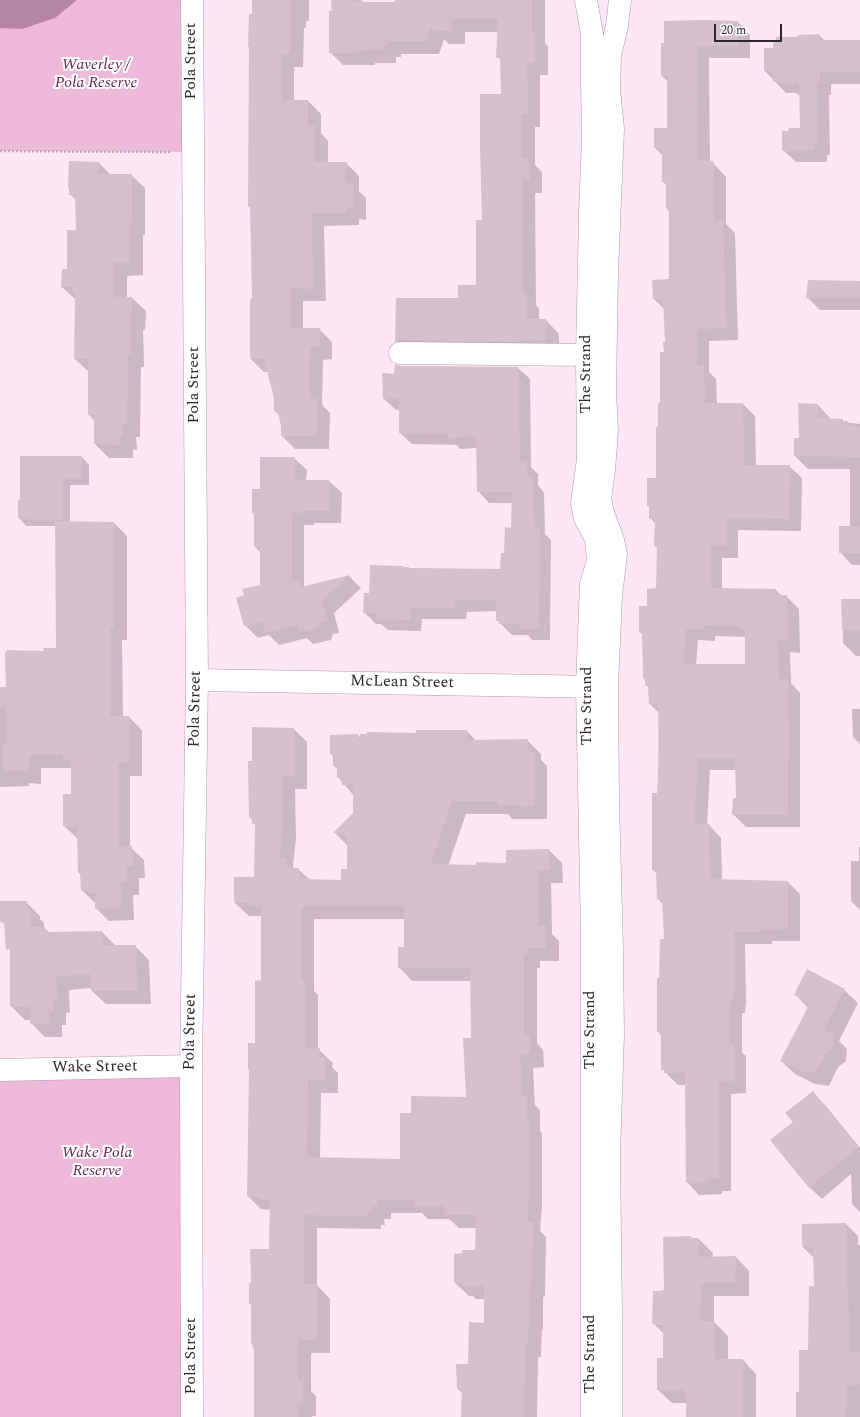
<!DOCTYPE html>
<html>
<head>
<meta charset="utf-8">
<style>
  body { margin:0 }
  #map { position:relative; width:860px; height:1417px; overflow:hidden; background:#fee6f5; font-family:Spectral,serif }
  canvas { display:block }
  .scale { position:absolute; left:714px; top:24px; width:68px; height:18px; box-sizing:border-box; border:2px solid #2e262b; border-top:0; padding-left:5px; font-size:12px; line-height:14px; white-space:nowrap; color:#2e262b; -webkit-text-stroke:3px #fff; paint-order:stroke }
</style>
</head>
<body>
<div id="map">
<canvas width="860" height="1417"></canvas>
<div class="scale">20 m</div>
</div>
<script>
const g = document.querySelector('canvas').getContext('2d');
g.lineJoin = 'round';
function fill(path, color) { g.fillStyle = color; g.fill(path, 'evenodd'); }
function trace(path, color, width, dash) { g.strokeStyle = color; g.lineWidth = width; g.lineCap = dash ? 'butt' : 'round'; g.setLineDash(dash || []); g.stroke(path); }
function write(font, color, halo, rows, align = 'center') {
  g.font = font + ' Spectral,serif'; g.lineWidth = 4; g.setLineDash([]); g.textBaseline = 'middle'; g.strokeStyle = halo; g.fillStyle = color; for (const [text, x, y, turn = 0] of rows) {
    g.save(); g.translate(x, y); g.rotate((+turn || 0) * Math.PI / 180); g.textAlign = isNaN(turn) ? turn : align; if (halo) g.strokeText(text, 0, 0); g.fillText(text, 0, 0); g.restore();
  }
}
const green = new Path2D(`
  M0 0H192L193 152 0 151Z
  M191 1066 192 1417H0V1070Z`);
const water = new Path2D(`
  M0 0H77L55 18 22 29 0 28Z`);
const shadow = new Path2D(`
  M253 0H309V21H306V28H304L303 67H294V101H308L321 114V133L328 141V163H346L359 176V191L366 198V220L359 219V225L324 226 326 301H303V329H319L332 342V359L323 360 322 402 323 406 330 413 329 449H295L282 436 280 416 275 411V398L268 372H264L251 359 253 300 251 208 249 207 250 48 249 47 253 15Z
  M332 0H361L364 3H396V0H545V43L548 46V75H540V127H535V165L542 172V193H535L536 305 539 309V320H546L559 334V353L409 354 396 341 477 286 483 221 502 95 501 61 498 57V32H465V44H449L444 39 439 54H401V57H396V63H375V65H343L330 52Z
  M738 22 750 35V58H709L710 162H712L726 177V224L735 233 738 340 709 341V372L716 379 717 404H743L755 416 756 466H789L802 478 801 531 738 530V558H722V589L776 590 782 596H786L799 609 800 653 790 652 791 683 800 693V827H746L733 814 737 799 736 770H710L707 825H709L721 838 722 880 788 882 800 894V941H772V944H745L746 1001 745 1013H742V1053L746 1056V1093L731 1094V1191H722V1194L699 1195 687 1182 686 1085H678L662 1069V1036L658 1032 660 979 665 940 664 905 658 899V874L653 870 658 794 659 713 650 704V689L646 685V681L644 679 643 635 640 632 648 606 657 589 658 548 655 546 656 524 650 518V508L648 506 657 480 659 428 666 343 665 310 654 299 670 280V213L667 208V186L663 181V156L655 148 668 129V82L662 76V44ZM715 636 746 637V665H696L698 640 715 641Z
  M819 35 825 41H860V84H831V95H829L830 155H827V162H796L783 150 801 129 800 95H798L796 93H786L765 71 774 48 799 38V36Z
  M99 163 111 175H131L145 188V235H143V275L127 276V298H132L146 311 145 330H143L144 367H141L140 437H136L137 450H133V458H109L95 444V421L89 415V372L75 359 76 300 62 287 77 231 76 200 70 194 69 188Z
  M860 282V310H820L807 297Z
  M400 366 518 368 530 379 531 467 538 474V485L544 493 545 534 551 540 550 640H532L528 635H512L497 620V611L467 612 466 619H422L421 631 388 630 381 624H376L364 612 370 594 404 568 501 570 512 529 513 503H489L478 491 477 448 460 449 457 445 412 444 400 433V410H396L384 399Z
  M818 405 830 418V420H842L844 422 860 424V565H852L840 552 850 527V469H808L795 456V439L800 440Z
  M82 457 89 465V485H70V522L114 523 127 536V640H122L123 717H129L142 730V776H130V847L144 860 145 878H139V895H133L134 920 109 921 96 908V903H95L82 890 81 875 78 872V839L64 826 72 795V768H41V784L29 783V786L0 787V688H7L45 652 57 649 56 526H26L19 518Z
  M294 458 307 470 306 481H329L342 493 341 523H314V525H304V588L349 576 361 588 334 613 339 633 333 634 331 640 313 644 307 638 279 645 269 635 258 638 245 625V596L261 586V553L255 547V514L253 512 261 490Z
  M842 600H860V656H856L843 643Z
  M852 709H860V744L853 737Z
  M253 728 294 729 307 742V789H295L296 838 293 867 295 869H298L310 880 342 881 348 870V846L335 833 354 814V796L338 777V769L334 766V757L331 754 357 735 361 738 467 731 476 741 527 740 541 754V760L547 766V819H512L508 814H466L448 866H477L507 864 549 850 562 863 563 883H551L552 934 559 941V961H540V968H537V1043L543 1050 544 1067 533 1068 535 1105 540 1110V1131L542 1133V1207L540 1231 546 1237 545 1296 543 1297V1330L542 1329 541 1357H538L537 1417H462L463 1394 458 1389 469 1365 485 1324V1299H476L473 1296H469L455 1283 476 1251 477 1228H459L449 1219H428L422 1213H391V1219H384L385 1225H381V1229L317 1228V1285L330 1299V1353H311V1391L316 1396V1416H312V1417H256L255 1350 252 1306 250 1304 252 1284 270 1250 271 1210 261 1209 248 1196 256 1044 262 981 261 916H249L235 903 255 878 256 826 250 817 253 762ZM314 919H405V948L399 967 412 981H472V1039L467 1098 412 1114 401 1160 320 1158 321 1093H338V1073L332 1067 333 1063 318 1049V995L314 991Z
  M859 847H860V910L851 901V861H859Z
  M26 902 40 916V919L44 923V928L50 933 102 932 116 946H135L149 960 151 1004H106L92 991V988L69 990 70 1012 66 1013V1025H62V1037H45L31 1023V1020H25L11 1006Z
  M844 990 858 1003 839 1041 847 1049 846 1061 838 1067 829 1086 815 1084 795 1074 781 1061 808 1008 795 994Z
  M813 1093 825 1105 860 1148V1212L852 1204 851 1174 822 1199 809 1187 794 1122Z
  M846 1224 858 1236V1245H860V1417H797L800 1393 809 1351 815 1287 814 1258 803 1247Z
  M691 1237 693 1239H699L713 1253 712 1258 736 1257 749 1271V1296H714V1322L728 1336V1360H743L756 1374V1417H687V1403H672L658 1390 664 1359V1334L653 1323 665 1291Z`);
const building = new Path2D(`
  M252 0H291V54L281 55 282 100H308V126H315V162H347L346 183H353V207H347L346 213H312L313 289 291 288 290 328H320V346L310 347 309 389 311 390 310 398 317 399V436H281V426L278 412 274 411V398L264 359H250V299H252L250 207H248L249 47H248L249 14H252Z
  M331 0H352V2H395V0H532V32H535V63H527L528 114 522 115V158H529L530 180H522L523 294H527L526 319H546V340H519V342L400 340 395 342 396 298H458V285H476V220H482L480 148V94H501L500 58H496L498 19H452V31H434L431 27 426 41H388V45H383V50H362V52L352 53H329V11H332Z
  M702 20 738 21V46H697L698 160 713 161V163H714V220H723L726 328 697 329V365H704L705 403H743L744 465H790L789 519 726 518V546H710L711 588 776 589V595H787L788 641 778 640 779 679H788L789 758H788V815H732L733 798H736L735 758H698L694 822H697L696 824H709L710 879 788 881V929L760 930V932H734V989L733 1001H730V1043H734V1081L719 1082V1179H710V1182L686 1183 685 1073H664V1070H661V1035H660V1032H657V978H659L660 939H664L662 899H657L656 870H652V793H657L659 755 658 704H649L648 685 645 686V679H643L642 632H639V606H647V589L656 588 657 546H654L655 519H649V506H647V478H656V427H658V403H660V352H664L663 342H665L663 299H653L652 280 669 279V212H668V209H666V182H662V148H654V128H667V76H661V43H664V21ZM704 625 740 626V628L745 629V664H683L686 629H704Z
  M819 34V40H860V72H820V83H817L818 143H815V150L782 151V131H788L789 128H800L799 83 785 84V81L773 82V71H764V48H773V43L776 42V37H798V35Z
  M69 161 99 162V174H132V222H130V262H114V297H132V316H130L131 354H128L127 424H123V437H119L120 445 94 444V415H88V359H74L75 290H72V287H61L62 269H67V230H76L75 195H69V188H68Z
  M808 280 860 281V298H806Z
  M395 364 400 366 518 367 520 460 527 461V476H531V480H533L534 527H540L539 629H520V624H499V621H496V600H455V608H411L410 620 375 619V613H363L364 593H369L370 565 403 566V567H409V568L500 569 501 553H504L505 527 511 528 512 492H477L476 436 448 438V434L399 433V398L383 399 382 373 394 374Z
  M798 403 818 404V418L843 419V421H847V426L860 427V457L794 456V438H799Z
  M20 456H82V478H63V520L18 519V500H20Z
  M260 457H295L294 480H329V511H302V513H292V581L299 580 301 587 350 575 322 600 327 620 321 622 318 627 300 632 298 625 265 633 262 621 244 626 236 598 244 595 242 589 260 585V547H254V513H252V489H260Z
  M55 521 114 522V628H110V716H130L129 763H118V847L132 846 133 866H127V882L121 883V908L95 909V893H88V890L81 891 80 872H78L77 826H63V794H71V760H63V755H29V771H5V768H3V744H6V708H0V687H6L5 652H7V650L44 651 43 648H56Z
  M839 526H860V553H839Z
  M841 599H860V630H842Z
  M252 727 294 728V776H282L283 824 280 858H287V868H299V879L341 880V869H347V834L333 833 353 813V785H342V778H337V766H333V754H330V735L358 734 360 741V734H367V732L416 733V730H467V740L528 739V752H534V806L498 805V801H452L431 864 476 865V862L506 863V850L549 849 550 870H538L539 926H546V948H527V955H524V1035H530L531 1054 520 1055 522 1096H527V1119H529V1193L527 1222H533L532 1283H530V1317H529L528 1344H525L524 1417H461L462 1389H457L456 1364H468L469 1322 484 1323V1286H462V1283H454V1254L462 1253V1250H475L476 1215H445L444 1206H414V1200H378V1206H371L372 1212H368V1216L304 1215V1284H317V1340H298V1382L303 1381V1403H299V1417H254V1350L251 1342V1304H249V1283H251L250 1249H269L270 1200 260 1199 259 1197 247 1196 249 1069H248V1043H255V981L261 980V906L249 905V903H234V877H254L255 824H252V818H249L248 761H252ZM301 906H404V947H398V968H470L471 1038H463L466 1097 411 1096V1113H400V1159L307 1157 308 1080H325V1058H319L320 1048 305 1049V981H301Z
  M0 901H27V909H31V927H45L46 932 102 931 103 945H136L137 991H91V974L56 976 57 999H53V1012H49V1024H30V1007H10V949L6 950 4 923 0 922Z
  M807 969 845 989 824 1030 834 1035 833 1047 825 1054 815 1073 801 1071 780 1061 810 1003 794 995Z
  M813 1091 858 1147 809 1188 770 1140 793 1122 785 1113Z
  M846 1223V1278H847L848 1307H849V1352H860V1384L847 1386V1410H845V1417H796V1392H799V1350H808L809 1286H814L813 1247H802V1224Z
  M691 1236V1238H699V1257L736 1256 735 1283H701L700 1321H714L715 1359H743V1417H686V1393H684V1390H657V1358H663V1325L652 1324 653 1291H662V1290H664L663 1237Z`);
const path = new Path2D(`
  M0 151 171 152`);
const minor = new Path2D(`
  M586 0 592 34V84L593 138 590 213 587 355 588 459 582 503 585 518 596 539 598 561 591 584 587 687 592 934V1417
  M400 353 587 355
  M197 680 602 687
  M0 1070 191 1066
  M192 1417 191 1066 197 680 192 0
  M611 1417V1316L609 1155 613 1035 612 951 608 800 607 687 611 596 616 554 613 540 603 513 600 499 604 470 607 431 605 391 607 273 613 129 609 90 610 55 617 26 620 0`);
const streetNames = [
  ["Pola Street",192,61,-90],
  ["The Strand",587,374,-90],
  ["Pola Street",195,385,-90],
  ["McLean Street",402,683,1],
  ["The Strand",588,706,-90],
  ["Pola Street",196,709,-89],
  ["The Strand",591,1030,-90],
  ["Pola Street",191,1032,-89],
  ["Wake Street",95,1068,-1],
  ["The Strand",591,1354,-90],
  ["Pola Street",192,1356,-90]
];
const parkNames = [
  ["Waverley /",96,66],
  ["Pola Reserve",96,84],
  ["Wake Pola",97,1154],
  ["Reserve",97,1172]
];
fill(green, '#edb9d9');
fill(water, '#b785a4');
fill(shadow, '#0003');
fill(building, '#d6bfcd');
trace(minor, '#ae98a6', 23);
trace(path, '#baa7b3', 2.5, [2, 2]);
trace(minor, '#fff', 22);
write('16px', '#2e262b', '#fff', streetNames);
write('italic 16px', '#632651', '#fff', parkNames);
</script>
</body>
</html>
